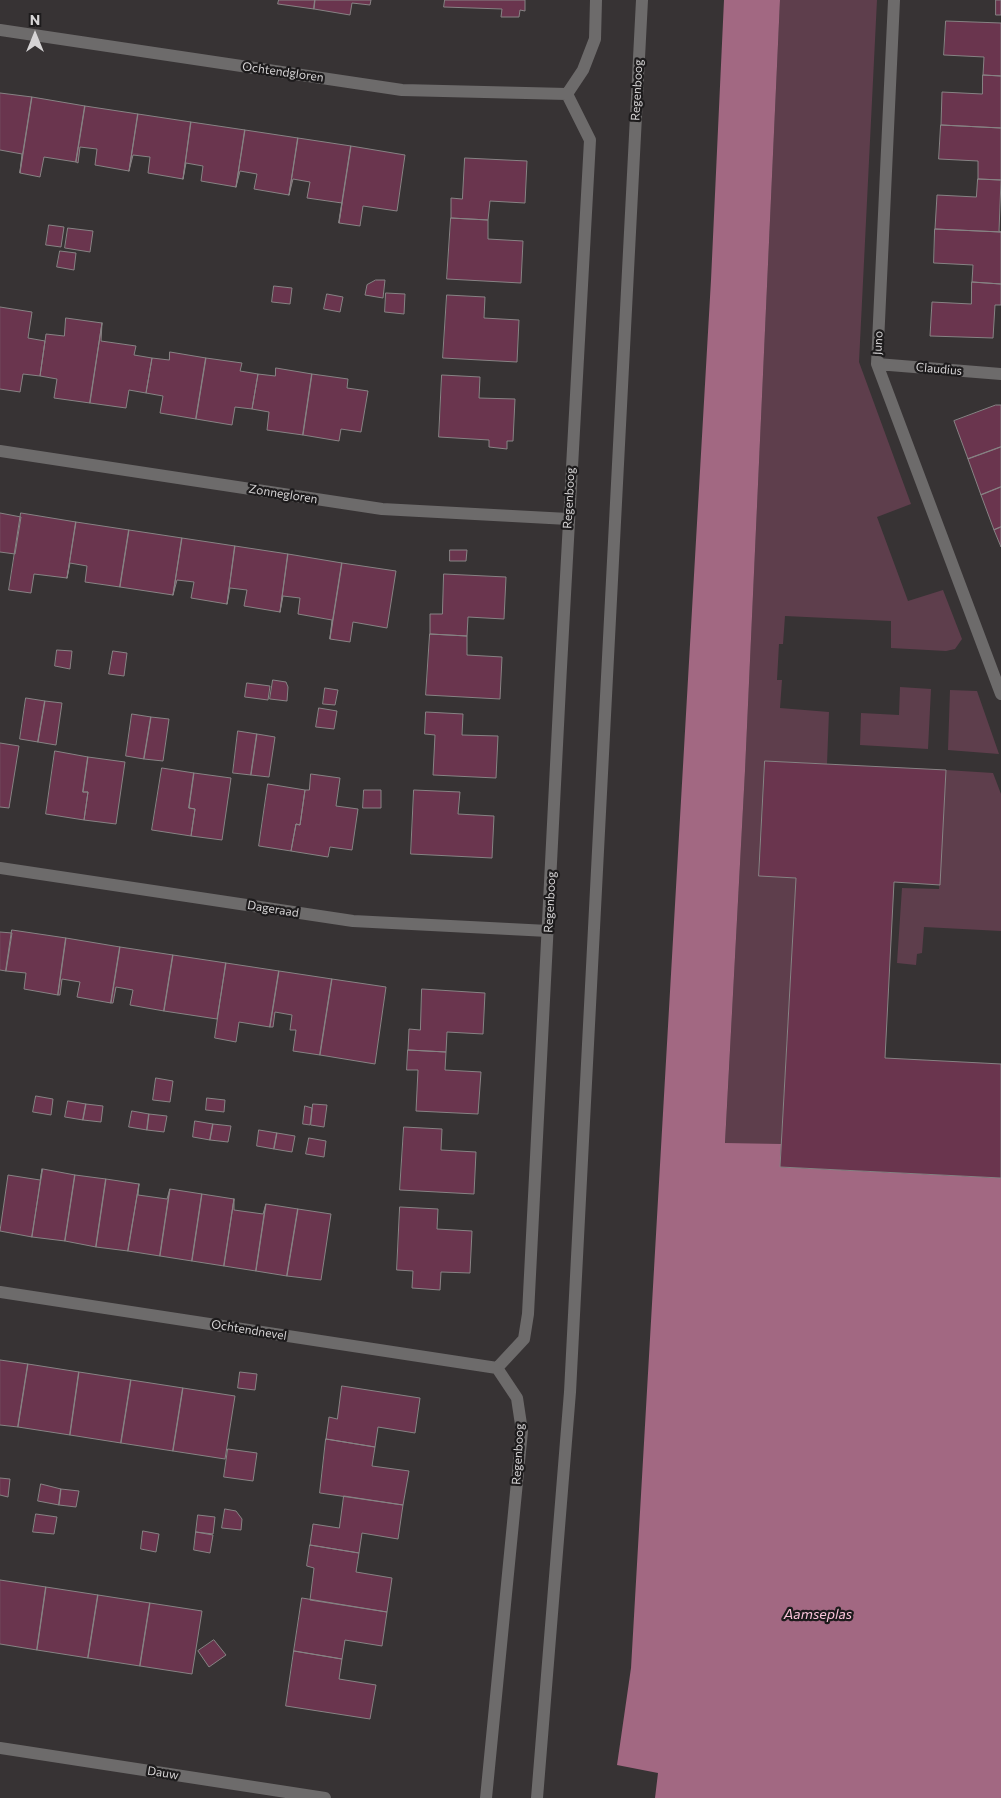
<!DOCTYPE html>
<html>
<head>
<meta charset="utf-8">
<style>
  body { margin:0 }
  #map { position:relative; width:1001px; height:1798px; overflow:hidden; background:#373334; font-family:Commissioner,sans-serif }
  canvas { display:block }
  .north { position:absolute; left:10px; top:10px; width:50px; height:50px; -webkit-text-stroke:4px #1d1b1c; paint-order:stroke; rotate:0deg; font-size:14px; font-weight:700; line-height:20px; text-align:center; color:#d6d4d5 }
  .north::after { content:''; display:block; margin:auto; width:18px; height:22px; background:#d6d4d5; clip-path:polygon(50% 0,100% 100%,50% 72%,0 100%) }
</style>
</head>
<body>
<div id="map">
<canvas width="1001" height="1798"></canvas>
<div class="north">N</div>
</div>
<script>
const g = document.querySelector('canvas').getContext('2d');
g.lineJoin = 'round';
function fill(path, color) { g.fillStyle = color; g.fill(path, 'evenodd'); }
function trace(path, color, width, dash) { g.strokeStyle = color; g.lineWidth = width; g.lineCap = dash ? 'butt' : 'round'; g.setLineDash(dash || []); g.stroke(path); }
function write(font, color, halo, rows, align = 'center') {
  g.font = font + ' Commissioner,sans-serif'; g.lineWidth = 4.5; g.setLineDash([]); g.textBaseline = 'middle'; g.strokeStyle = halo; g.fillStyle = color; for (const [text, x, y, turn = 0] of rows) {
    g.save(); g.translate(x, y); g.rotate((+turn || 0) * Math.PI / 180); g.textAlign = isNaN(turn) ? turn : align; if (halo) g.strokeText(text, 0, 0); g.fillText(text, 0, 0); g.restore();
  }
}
const green = new Path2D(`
  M780 0H877L859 362 911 504 877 517 908 601 943 590 962 639 955 649 946 651 891 648V621L785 616 783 644H779L777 680H782L780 708 829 712 827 764 765 761 759 875 796 878 781 1144H725L745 771Z
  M900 687 931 689 928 749 860 745 861 713 899 715Z
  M950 690 977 691 999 754 948 750Z
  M946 770 993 773 1001 794V931L924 927 922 953 917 954 916 965 897 963 902 888 939 889Z`);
const water = new Path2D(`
  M724 0H780L745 771 725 1143 781 1144 780 1167 1001 1178V1798H655L658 1773 617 1765 631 1668 711 280Z`);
const building = new Path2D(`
  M279 0H315L314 9 278 4Z
  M315 0H371L370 5 352 3 350 15 314 9Z
  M445 0H525V11L520 10 519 17H501L502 9 444 7Z
  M996 0H1001V15H996Z
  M946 21 1001 23V76L983 75 984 57 944 55Z
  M983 75 1001 76V128L941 125 942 92 982 94Z
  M0 93 32 97 20 173 22 154 0 150Z
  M32 97 85 106 76 162 44 157 40 177 20 173Z
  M85 106 138 114 129 171 95 165 97 149 80 147 78 163 76 162Z
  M138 114 191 122 183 179 148 173 150 157 133 155 129 171Z
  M191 122 245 130 236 187 201 181 203 166 186 163 183 179Z
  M941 125 1001 128V180L978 179V161L939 159Z
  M245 130 298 138 289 195 254 189 257 174 240 171 236 187Z
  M298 138 351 146 339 223 342 203 307 198 310 182 293 179 289 195Z
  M351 146 405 155 397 211 363 206 360 226 339 223Z
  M465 158 527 161 525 203 490 201 488 220 451 218V198L462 199Z
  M978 179 1001 180 999 231 1001 232 935 229 937 195 976 197Z
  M451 218 488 220V239L523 241 521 283 447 279Z
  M49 225 64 227 61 247 46 245Z
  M68 228 93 231 90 252 65 248Z
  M935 229 1001 232V284L972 282 973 265 934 263Z
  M60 251 76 253 74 270 57 267Z
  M376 280H385L383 298 365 295 367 285Z
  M972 282 1001 284V305H995L993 338 930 336 932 302 971 304Z
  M274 286 292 288 290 304 272 302Z
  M386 293 405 294 404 314 385 312Z
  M327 294 343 297 340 312 324 309Z
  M447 295 485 297 484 318 519 320 517 362 443 358Z
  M0 307 32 312 28 338 45 341 40 376 23 374 20 392 0 389Z
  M66 318 102 323 90 403 54 398 57 379 40 376 46 334 64 336Z
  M102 323 101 341 136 346 134 355 152 358 146 393 129 390 126 408 90 403Z
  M170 352 206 358 196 419 160 413 163 396 146 393 152 358 169 360Z
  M206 358 242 363 240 371 258 374 252 409 235 407 232 425 196 419Z
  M276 368 312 374 303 435 267 430 269 412 252 409 258 374 275 376Z
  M312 374 348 379 347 388 368 391 361 432 341 429 339 441 303 435Z
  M442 375 480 377 479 398 515 399 513 441H507V449L489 447V440L439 437Z
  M996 405H1001V447L968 459 954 421Z
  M1001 447V487L981 495 968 459Z
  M1001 487V527L994 530 981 495Z
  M0 513 21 517 15 554 0 552Z
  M21 513 76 522 67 578 34 574 31 593 9 590Z
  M76 522 129 530 120 587 85 582 87 566 70 563 67 578Z
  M1001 527V547L994 530Z
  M129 530 182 538 173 595 120 587Z
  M182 538 235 546 227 604 191 598 194 582 177 580 173 595Z
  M235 546 288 554 280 612 244 606 247 590 230 588 227 604Z
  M450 550H467L466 561H450Z
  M288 554 342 563 330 639 332 620 298 614 300 598 283 596 280 612Z
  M342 563 396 571 387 628 353 622 350 642 330 639Z
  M444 574 506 577 504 619 468 617 467 636 430 634V614H442Z
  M430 634 467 636V655L502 657 500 699 426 695Z
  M57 650 72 651 70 669 55 666Z
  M113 651 127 653 124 676 109 674Z
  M273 680 286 682 288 687 287 701 270 699Z
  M247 683 270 686 268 700 245 697Z
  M325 688 338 690 335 705 323 704Z
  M26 698 45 701 38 742 20 739Z
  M45 701 62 703 56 745 38 742Z
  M319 708 337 711 334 729 316 727Z
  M426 712 463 714 462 735 498 736 496 778 433 775 435 735 425 734Z
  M132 714 151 717 144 759 126 756Z
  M151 717 169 719 163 761 144 759Z
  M238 731 257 734 251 775 233 773Z
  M257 734 275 737 269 777 251 775Z
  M0 743 19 746 9 808 0 807Z
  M55 751 88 757 83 792H88L84 820 46 814Z
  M88 757 125 762 116 824 84 820 88 792H83Z
  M765 761 946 770 940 885 894 882 885 1058 1001 1064V1178L780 1167 796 878 759 876Z
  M162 768 194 773 189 808 195 809 191 836 152 830Z
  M194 773 231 778 222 840 191 836 195 809 189 808Z
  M311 774 340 778 336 806 358 809 352 850 330 847 328 857 291 851 296 824 300 825 305 790H309Z
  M268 784 305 790 300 825 296 824 291 851 259 846Z
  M364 790H381V808H363Z
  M414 790 460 792 458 814 494 816 492 858 411 854Z
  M12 930 66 938 58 995 24 989 26 973 6 971Z
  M0 932 12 933 6 971 0 970Z
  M66 938 120 947 111 1003 77 997 80 982 62 979 60 995H58Z
  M120 947 173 955 164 1011 130 1005 133 990 116 987 113 1003H111Z
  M173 955 226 963 217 1019 164 1011Z
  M226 963 279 971 270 1027 239 1022 236 1042 215 1038Z
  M279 971 332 979 320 1055 293 1051 296 1030H290L292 1015 275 1012 273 1027H270Z
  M332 979 386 987 375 1064 320 1055Z
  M422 989 485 993 483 1034 447 1032 446 1052 408 1050 409 1029 420 1030Z
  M408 1050 446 1052 445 1070 481 1072 478 1114 416 1111 418 1070H407Z
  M156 1078 173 1081 170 1102 153 1100Z
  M36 1096 53 1099 51 1115 33 1112Z
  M207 1098 225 1100 224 1112 206 1110Z
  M68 1101 86 1104 83 1120 65 1117Z
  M86 1104 103 1106 101 1122 83 1120Z
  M313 1104 327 1105 324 1127 311 1125Z
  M305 1106 312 1108 310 1125 303 1124Z
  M132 1111 149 1114 147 1130 129 1127Z
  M149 1114 167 1116 164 1132 147 1130Z
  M195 1121 213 1124 210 1140 193 1137Z
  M213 1124 231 1126 228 1142 210 1140Z
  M404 1127 442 1129 441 1150 476 1152 474 1194 400 1190Z
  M259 1130 277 1133 274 1149 257 1146Z
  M277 1133 295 1136 292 1152 274 1149Z
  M309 1138 326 1141 324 1157 306 1154Z
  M42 1169 32 1237 0 1231 8 1175 40 1180Z
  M43 1169 75 1175 65 1241 32 1237Z
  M75 1175 106 1179 96 1247 65 1241Z
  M106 1179 139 1184 128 1251 96 1247Z
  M139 1184 138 1195 167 1199 170 1189 160 1256 128 1251Z
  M170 1189 202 1194 192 1261 160 1256Z
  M202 1194 234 1199 224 1266 192 1261Z
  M234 1199V1210L263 1214 266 1204 256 1271 224 1266Z
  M266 1204 298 1209 287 1276 256 1271Z
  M400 1207 438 1209 437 1229 472 1231 470 1273 441 1272 440 1290 412 1288 413 1271 397 1270Z
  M298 1209 331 1214 321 1280 287 1276Z
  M0 1360 28 1364 18 1427 0 1425Z
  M28 1364 79 1372 70 1435 18 1427Z
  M79 1372 131 1380 121 1443 70 1435Z
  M240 1372 257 1374 255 1390 238 1388Z
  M131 1380 183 1388 173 1451 121 1443Z
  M342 1386 420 1398 415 1433 378 1427 375 1447 326 1439 329 1417 337 1419Z
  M183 1388 235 1396 225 1459 173 1451Z
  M326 1439 375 1447 372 1466 409 1471 403 1505 320 1493Z
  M228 1449 257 1453 253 1481 224 1477Z
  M0 1478 10 1479 8 1497 0 1495Z
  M41 1484 61 1489 59 1505 38 1501Z
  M61 1489 79 1491 76 1507 59 1505Z
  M344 1496 403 1505 398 1539 362 1533 359 1553 310 1545 313 1524 339 1528Z
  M225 1509 236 1511 242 1519 241 1530 222 1528Z
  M36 1514 57 1517 54 1534 33 1532Z
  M198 1515 215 1517 213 1534 196 1532Z
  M143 1531 159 1534 156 1552 141 1549Z
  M196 1532 213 1535 210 1553 194 1550Z
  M310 1545 359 1553 356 1572 392 1578 387 1612 310 1600 314 1568 307 1566Z
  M0 1580 46 1587 37 1650 0 1644Z
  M46 1587 98 1595 88 1658 37 1650Z
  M98 1595 150 1603 140 1666 88 1658Z
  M302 1598 387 1612 382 1646 345 1640 342 1659 294 1651Z
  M150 1603 202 1611 192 1674 140 1666Z
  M214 1640 226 1655 209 1667 198 1651Z
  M294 1651 342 1659 339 1679 376 1685 370 1719 286 1706Z`);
const minor = new Path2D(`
  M894 0 877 364 1001 694
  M0 30 402 90 567 94
  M877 364 1001 374
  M0 451 382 509 568 519
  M0 868 353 921 548 931
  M0 1292 497 1368
  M497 1368 524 1339 528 1314C548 923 567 531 590 140L567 94 583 70 595 39 596 0
  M0 1748 325 1798
  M486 1798 522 1431 517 1398 497 1368
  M537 1798 570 1392 642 0`);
const streetNames = [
  ["Ochtendgloren",283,72,8],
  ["Regenboog",637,90,-87],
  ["Juno",878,343,-87],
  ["Claudius",939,369,5],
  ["Zonnegloren",283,494,9],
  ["Regenboog",569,498,-87],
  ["Regenboog",550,902,-87],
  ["Dageraad",273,909,9],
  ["Ochtendnevel",249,1330,9],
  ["Regenboog",518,1454,-87],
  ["Dauw",163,1773,9]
];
const waterNames = [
  ["Aamseplas",818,1614]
];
fill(green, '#5e3e4c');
fill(water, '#a26882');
fill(building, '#6a354e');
trace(building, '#878384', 1);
trace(minor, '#6d6b6b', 12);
write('12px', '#d6d4d5', '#1d1b1c', streetNames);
write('italic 14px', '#f9c3d9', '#1d1b1c', waterNames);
</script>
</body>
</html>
